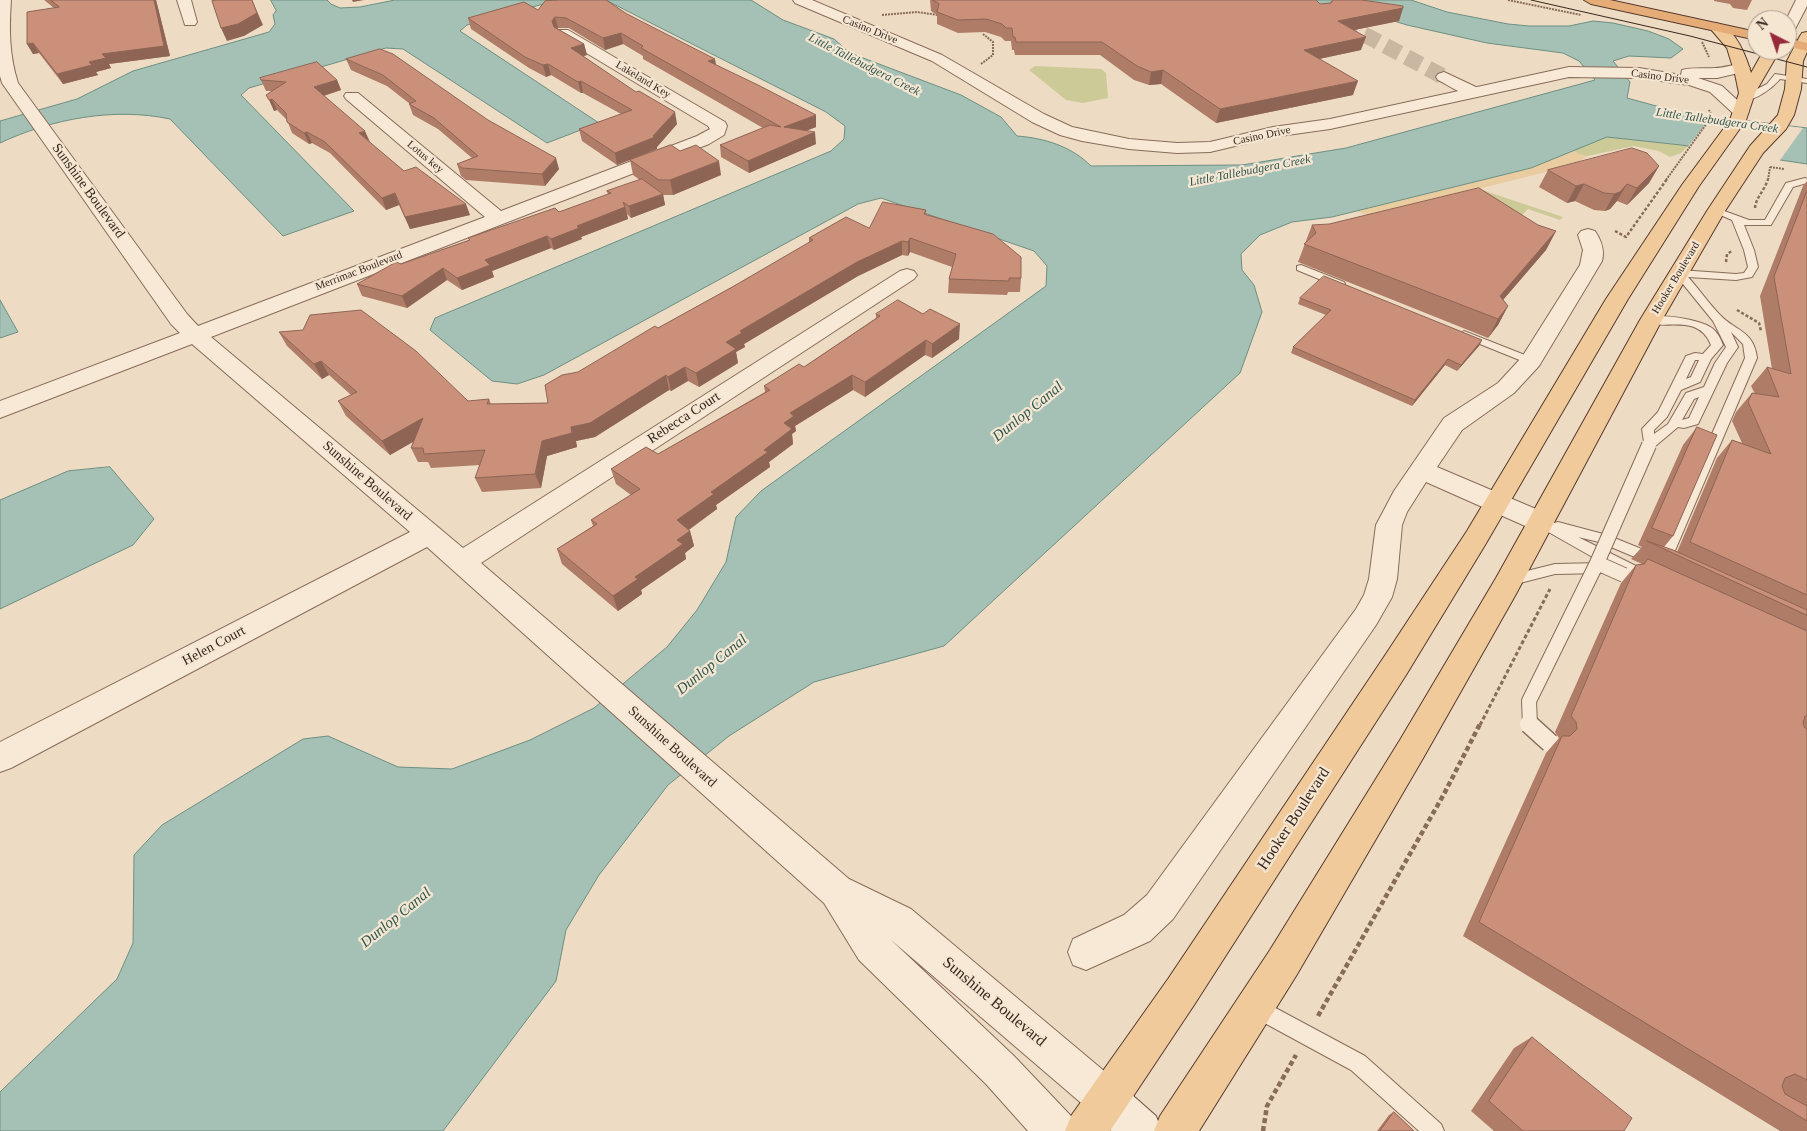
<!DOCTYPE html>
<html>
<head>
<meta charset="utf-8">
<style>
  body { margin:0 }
  #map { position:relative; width:1807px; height:1131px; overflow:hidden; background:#eedbc3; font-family:"Times New Roman",serif }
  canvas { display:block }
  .north { position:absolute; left:1747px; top:10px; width:50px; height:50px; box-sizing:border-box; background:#f5e6d2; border:1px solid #a99a8a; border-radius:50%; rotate:319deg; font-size:14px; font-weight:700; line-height:20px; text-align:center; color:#38271e }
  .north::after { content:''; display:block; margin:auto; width:18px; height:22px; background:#962a3a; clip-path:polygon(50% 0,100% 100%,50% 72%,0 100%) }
</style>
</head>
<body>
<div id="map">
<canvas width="1807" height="1131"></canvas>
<div class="north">N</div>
</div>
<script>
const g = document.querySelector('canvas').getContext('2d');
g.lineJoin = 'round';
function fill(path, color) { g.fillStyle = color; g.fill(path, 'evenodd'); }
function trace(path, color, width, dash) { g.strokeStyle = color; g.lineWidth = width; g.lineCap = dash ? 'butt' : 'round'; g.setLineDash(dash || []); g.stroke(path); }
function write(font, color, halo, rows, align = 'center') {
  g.font = font + ' "Times New Roman",serif'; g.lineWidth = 4.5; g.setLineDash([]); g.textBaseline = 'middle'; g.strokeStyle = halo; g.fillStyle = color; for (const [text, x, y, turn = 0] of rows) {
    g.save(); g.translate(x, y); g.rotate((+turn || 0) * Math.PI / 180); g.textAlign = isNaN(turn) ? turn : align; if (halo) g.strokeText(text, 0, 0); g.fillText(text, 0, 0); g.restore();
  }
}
const green = new Path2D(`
  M1035 66 1101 69 1106 73 1108 98 1083 103 1066 100 1029 70Z
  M1607 137 1688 146 1681 153 1670 157 1659 151 1633 146 1588 156 1578 154 1574 150Z
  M1479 189 1563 217 1560 220 1528 209 1521 216 1378 214 1471 190Z`);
const sand = new Path2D(`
  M1574 150 1578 154 1588 156 1574 165 1378 214 1368 216 1357 211 1531 168Z`);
const water = new Path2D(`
  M271 0H327L331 4 340 8 360 7 395 0H558L467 25 460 31 599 123 547 143 403 49 386 48 249 88 241 95 354 211 283 236 170 119C114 107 51 119 0 143V121L77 99 133 71 269 32 275 24 273 15 276 11Z
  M606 0H751L783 20 834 39 850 53 961 95 1001 117 1017 136C1044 138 1071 146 1091 166L1242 165 1346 148 1595 80 1579 61 1563 53 1487 43 1407 25 1394 21 1249 0H1411L1447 12 1508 24 1529 26H1569L1593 21 1613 23 1648 31 1669 39 1683 49 1671 58 1629 56 1613 61 1630 82 1627 98 1682 113 1807 128V164L1681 145 1607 137 1531 168 1332 217 1292 222 1260 235 1241 254 1242 270 1254 285 1262 312 1240 373 944 646 814 682 729 736 668 785 599 875 566 930 556 981 443 1131H0V1092L117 979 133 943 134 855 162 825 303 739 328 736 398 767 452 769 530 740 594 708 667 647 697 610 726 562 736 517 761 491 1046 286 1047 266 1034 251 881 198 858 204 544 375 517 384 492 381 430 330 435 318 831 151 844 139 845 126 826 112Z
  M0 300 18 332 0 338Z
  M110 467 154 519 133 545 0 609V500L68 471Z`);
const pier = new Path2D(`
  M1712 116 1780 125 1803 128 1778 163 1686 149Z`);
const minorTunnel = new Path2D(`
  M1322 12 1342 25 1371 38 1444 77`);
const pathFar3 = new Path2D(`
  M1508 0 1581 15
  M882 15 917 12 938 15
  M1702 42 1709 57
  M981 64 993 55V42L983 34
  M1770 167 1784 169
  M1666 180 1712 116 1709 110
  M1768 180 1770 167`);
const pathFar2 = new Path2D(`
  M1755 208C1756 197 1765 190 1768 179
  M1615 231 1626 237 1667 179
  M1726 262 1727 254 1732 251
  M1737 310 1759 323 1761 331`);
const pathFar1 = new Path2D(`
  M1480 725 1550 589`);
const path = new Path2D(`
  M1318 1016 1444 794 1480 724
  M1263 1131 1267 1106 1296 1055`);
const service = new Path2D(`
  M1775 74 1807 79V83L1780 79C1772 88 1756 101 1743 100V96L1767 84Z
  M1805 178 1807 179V183L1793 187 1771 225H1744L1754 250 1758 267 1752 277 1736 280 1688 277C1699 289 1709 304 1721 316 1736 331 1754 331 1757 358L1668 567 1663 568 1658 567 1656 563H1649L1599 542 1578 537 1652 574 1654 578 1652 582 1647 583 1642 582 1610 566 1609 572 1604 573 1555 574 1508 586 1503 585 1501 581 1503 577 1555 564 1603 563 1536 525 1534 522 1536 519 1541 517 1554 523 1558 522 1607 535 1659 556 1745 358 1743 344 1731 332 1738 347 1727 363 1698 424 1684 428 1678 427 1653 448H1645L1642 429 1658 412 1686 356 1695 353 1703 354 1711 345C1698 311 1659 333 1646 320 1655 311 1701 320 1712 328 1718 333 1720 338 1723 345L1711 359 1700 382 1681 390 1667 417 1654 430V434L1668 424 1686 393 1704 387 1715 363 1726 347 1713 321 1674 273 1679 270 1736 274 1744 273 1748 267 1744 250 1732 220 1711 211 1716 208 1749 220H1765L1786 183ZM1695 360H1699L1691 377 1686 379ZM1699 397 1689 418 1682 420 1694 399Z
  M1301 265 1344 282 1345 284 1344 286H1336L1297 270V266Z
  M1464 331 1535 359 1537 361 1535 363H1527L1460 336 1459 334Z
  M1255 997 1365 1056 1441 1124 1444 1131H1419L1351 1070 1248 1014 1245 1007 1248 1000Z`);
const minor = new Path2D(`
  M0 0H11C9 28 9 55 18 83L187 314 198 326 485 217 346 99 344 96 346 93H358L501 211 697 136 710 129 708 126 558 36 556 33 558 30H568L725 122 727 126 724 135 709 144 211 337 463 548 900 271 907 269 914 271 917 275 914 279 481 563 849 879 911 909 1122 1086 1128 1100 1122 1114 1108 1120 1094 1114 890 939 1014 1056 1071 1116 1077 1131H1028L986 1084 859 960 824 903 427 547 11 768 0 772V742L410 532 192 344 0 418V401L180 333 171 324 2 83 0 76Z
  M177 0H191L197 22 195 25H185Z
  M1796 0H1807V6L1794 31 1792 34 1787 35 1786 20Z
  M1444 72 1478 88 1480 91 1478 94C1465 98 1450 86 1438 80L1436 77 1438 74Z
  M1588 229 1595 231C1601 240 1605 250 1602 261L1539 366 1514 393 1462 430 1437 467 1550 515 1554 522 1550 529 1541 532 1532 529 1426 482 1407 512 1402 525 1397 579 1392 597 1376 625 1173 919 1150 941 1086 970 1073 965 1068 952 1073 939 1124 915 1147 895 1356 609 1364 595 1369 579 1376 525 1394 491 1444 418 1498 383 1522 357 1580 265 1583 250 1578 235 1581 231Z`);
const tertiary = new Path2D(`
  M793 0H812L942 55 1044 114 1072 127 1129 139 1177 143 1210 142 1273 127 1330 119 1569 67 1639 68 1681 75 1682 70C1693 67 1704 69 1715 68 1726 68 1737 62 1747 65L1750 68 1747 71 1717 78H1698L1722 86 1749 111 1747 115H1735L1710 92 1689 85 1639 78 1569 77 1330 129 1273 137 1210 152 1177 153 1129 149 1082 141 1060 135 1032 122 932 61 795 3Z`);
const secondary = new Path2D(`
  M1108 1080 1122 1086 1156 1116 1162 1131H1111L1094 1114 1088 1100 1094 1086Z`);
const primary = new Path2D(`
  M1716 23C1736 28 1746 56 1751 73L1764 50H1780L1755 93 1746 120 1699 186 1628 299 1485 545 1406 675 1194 1005 1110 1131H1065L1071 1116 1168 979 1384 657 1467 531 1606 299 1682 185 1730 120 1739 93 1735 74 1727 48 1709 27 1711 24Z
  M1807 32V52L1803 61 1801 89 1794 115 1786 129 1763 153 1725 211 1662 320 1516 594 1422 760 1296 976 1199 1131H1154L1160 1116 1270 950 1400 740 1496 578 1640 320 1707 211 1750 146 1778 115 1785 89 1787 61 1800 36 1802 33Z`);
const trunk = new Path2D(`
  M1584 0H1610L1757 32V40L1591 4Z
  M1787 38 1807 43V51L1787 46Z`);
const tram = new Path2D(`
  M1531 0 1690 36 1807 67`);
const serviceBridgeFar1 = new Path2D(`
  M1597 563 1624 575
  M1530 725 1529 701 1597 563 1649 445`);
const serviceBridge = new Path2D(`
  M1529 724 1550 743`);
const wall = new Path2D(`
  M44 0H156L170 56 109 64 111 68 96 72 98 75 63 84 39 53 33 54 27 44 54 8Z
  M930 0H1316L1320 4 1330 3 1332 0H1362L1403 8 1399 21 1354 30 1361 50 1319 59 1353 95 1216 123 1161 84 1149 85 1134 80 1100 55H1015L1014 50H1012L1011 41H1005L1001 37 985 32 958 33 937 24V15L931 11Z
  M1714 0H1752L1747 10 1733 8 1730 4 1714 1Z
  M538 10 627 14 716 65 816 127 806 131 816 144 749 173 721 157 720 145 763 128 643 59V56L623 44 605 50 569 28H558V29L584 44 587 55 583 56 677 124 657 147V149L617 165 582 141 579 129 621 114 583 93H581L551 75 546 77 529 68 471 29 468 18Z
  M346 59 488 120 559 169 545 186 466 180 461 176 457 164 472 158 438 129 413 115 409 104H410L387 86 351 70Z
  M261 80H337L341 90 324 96 369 142 404 171 470 215 410 229 399 205 386 210 330 153 312 143 309 144 292 133 287 120 277 110 274 111 271 91H266Z
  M630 160 721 175 673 195H663L665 205 631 218 627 214 628 219 581 237 582 239 554 250 551 248 492 271 494 277 462 290 447 280 407 308 362 296 357 284 401 264 469 240 468 238 559 212 608 195 607 191 640 180 633 175Z
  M1659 166 1649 183 1627 205 1617 201 1610 209 1605 211 1594 210 1575 201 1567 203 1539 187 1548 170Z
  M1807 181V1131H1780L1463 936 1546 753 1559 738 1555 732 1621 583 1636 565 1642 564 1631 559 1642 547 1638 545 1683 445 1697 427 1673 536 1664 547 1677 552 1717 458 1732 440 1742 443 1732 421 1736 412 1752 393 1755 394 1751 386 1767 367 1772 369 1760 296 1803 186Z
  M926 210V215L1021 278 1020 292H1008L1007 295 948 293 949 279 952 267 910 252 908 256 902 255 858 276 744 344 745 347 736 352 738 363 699 387 688 381 671 391 669 390 595 437 576 441 577 447 547 456 541 488 482 492 475 478 480 465 431 468 428 462H418L411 448 413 442 390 455 346 416 338 401 351 395 329 375 322 379 287 346 279 332 468 401 489 399 491 404 548 403 578 372 734 286 809 243V238L869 228Z
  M1312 225H1538L1556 231 1546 250 1503 300 1508 306 1498 325 1488 338 1298 262Z
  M1300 298 1482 340 1479 346 1457 371 1445 365 1412 406 1291 353 1293 347 1326 315 1298 304Z
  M876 314 959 339 932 358 925 355 865 397 853 390 795 426 796 431 792 434 793 444 769 462 770 467 716 505 717 509 689 530 690 531 694 546 685 553 686 559 641 590 642 594 618 611 562 564 557 549 593 526 591 520 631 495 616 484 611 469 658 454 765 392 764 386 804 367 876 318Z
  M1532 1037 1624 1131H1494L1471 1111 1514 1048Z
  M1394 1112 1414 1131H1377L1389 1115Z`);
const shadedWall = new Path2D(`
  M154 0H156L170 56 109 64 111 68 96 72 98 75 63 84 57 74 89 62Z
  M252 0 263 25 244 36 227 41 221 28Z
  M352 0H364L353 2Z
  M1403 8 1399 21 1334 34 1338 21Z
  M555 17 558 28 554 32 552 21Z
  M621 33 623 44 605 50 603 38Z
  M1366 37 1361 50 1300 63 1304 50Z
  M33 43 39 53 33 54 27 44Z
  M584 44 587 55 574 59 571 48Z
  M715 59 717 70 708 61Z
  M548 64 551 75 546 77 543 65Z
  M1163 70 1161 84 1149 85 1151 72Z
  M337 80 341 90 319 97 314 87Z
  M581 81 583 93H581L578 82Z
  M1358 81 1353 95 1216 123 1220 109Z
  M272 99 277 110 274 111 269 100Z
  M675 112 677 124 657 147V149L617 165 615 153 653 136Z
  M816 115V127L785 139 784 127Z
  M365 131 370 142 359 133Z
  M307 132 312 143 309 144 304 133Z
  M815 132 816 144 749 173 748 161Z
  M556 158 559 169 545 186 542 174Z
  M719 161 721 175 673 195 670 180Z
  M1659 166 1649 183 1627 205 1637 188Z
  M1584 184 1575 201 1567 203 1576 186Z
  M1627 184 1617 201 1610 209 1605 211 1614 194Z
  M395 193 399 205 386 210 382 198Z
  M663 194 665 205 631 218 629 206Z
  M466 204 470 215 410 229 405 217Z
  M625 207 628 219 581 237 582 239 554 250 551 239 577 226Z
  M1556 231 1546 250 1490 315 1500 296Z
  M547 236 551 248 492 271 494 277 462 290 457 278 485 260Z
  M910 238V252L908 256V242Z
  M902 241V255L858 276 744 344 745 347 736 352 738 363 699 387 696 373 726 342 740 331 857 262Z
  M443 268 447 280 407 308 402 296Z
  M1508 306 1498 325 1488 338 1498 319Z
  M960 324 959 339 932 358V344Z
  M926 340 925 355 865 397V382Z
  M1482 340 1479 346 1457 371 1461 365Z
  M1448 359 1445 365 1412 406 1415 400Z
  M321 361 329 375 322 379 314 364Z
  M685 367 688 381 671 391 668 377Z
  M666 375 669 390 595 437 576 441 577 447 547 456 541 488 535 474 542 441 571 427Z
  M852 375 853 390 795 426 796 431 792 434 793 444 769 462 770 467 716 505 717 509 681 535 677 520 764 450 784 423 790 413Z
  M423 418 430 432 390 455 382 441Z
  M690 531 694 546 685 553 686 559 641 590 642 594 618 611 613 596 677 540Z`);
const building = new Path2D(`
  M51 0H154L164 46 102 54 106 58 89 62 92 65 57 74 33 43 27 44V12L59 7Z
  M218 0H252L257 13 238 24 221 28 212 1Z
  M561 0H606L627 14 715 59 708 61 758 85 816 115 784 127 815 132 748 161 720 145 770 125 781 127 641 48 643 46 621 33 603 38 566 18 555 17 552 21 554 27 584 44 571 48 636 92 639 91 675 112 653 136 655 137 615 153 579 129 632 110 581 81 578 82 548 64 543 65 525 57 468 18 524 2 538 10 545 1Z
  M933 0H1316L1320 4 1331 3 1333 0H1362L1403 6V8L1338 21 1366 37 1304 50 1358 81 1220 109 1163 70 1151 72 1137 66 1102 42H1016L1015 37H1013L1012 28H1006L1002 24 986 19 958 20 937 12 939 4Z
  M380 49 393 54 488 120 556 158 542 174 462 168 457 164 478 156 434 118 409 104 416 101 383 75 346 59Z
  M317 62 337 80 314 87 365 131 359 133 404 171 416 167 466 204 405 217 395 193 382 198 325 142 307 132 304 133 287 122 286 113 272 99 269 100 266 95 286 82 261 80 260 78Z
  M671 145 680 151 696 145 719 161 670 180H659L630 160Z
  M1632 148 1647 153 1659 166 1637 188 1627 184 1620 192 1614 194 1604 193 1584 184 1576 186 1548 170Z
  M642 179 663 194 629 206 623 202 625 207 577 226 579 228 551 239 547 236 485 260 490 265 457 278 443 268 402 296 357 284 396 262 401 264 470 240 468 238 555 208 559 212 611 193 607 191Z
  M1479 188 1538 225 1556 231 1500 296 1508 306 1498 319 1304 244 1316 233 1312 225 1329 224Z
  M1807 191V595L1690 542 1732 440 1771 454 1748 402 1752 393 1779 397 1767 367 1791 374 1774 277Z
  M883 202 926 210 924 214 993 234 1021 257V278H1009V281L949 279 956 254 910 238 908 242 902 241 857 262 740 331 742 333 726 342 736 349 696 373 685 367 668 377 666 375 590 423 571 427 572 433 542 441 535 474 475 478 485 450 424 454 423 448H411L423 418 382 441 338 401 357 392 321 361 314 364 279 332 303 330 310 315 361 310 416 351 468 401 489 399 487 404 548 403 545 385 562 375 578 372 655 326 658 328 734 286 813 240 809 238 846 217 869 228Z
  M1324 276 1482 340 1461 365 1448 359 1415 400 1293 347 1331 310 1300 298Z
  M898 300 923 314 930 309 960 324 932 344 926 340 865 382 852 375 790 413 794 416 784 423 792 429 764 450 768 452 711 492 714 494 677 520 690 531 677 540 683 544 635 577 638 579 613 596 557 549 597 524 591 520 640 489 611 469 646 447 658 454 770 390 764 386 799 364 804 367 880 316 876 314Z
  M1697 427 1717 435 1673 536 1652 528Z
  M1647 541 1673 550 1807 610V615Z
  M1648 559 1807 631V716H1805L1803 723 1805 728 1807 729V1080L1795 1074 1785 1078 1782 1086 1785 1094 1807 1106V1121L1479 922 1562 736H1570L1577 729 1576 722 1571 716 1636 565 1644 564Z
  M1532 1037 1632 1118 1624 1131H1523L1489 1101Z
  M1394 1112 1414 1131H1380Z`);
const farStreetnames = [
  ["Casino Drive",870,30,22],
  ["Casino Drive",1660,77,7],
  ["Lakeland Key",643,80,31],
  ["Casino Drive",1262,136,-12],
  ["Lotus key",425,157,40],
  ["Merrimac Boulevard",359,271,-21],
  ["Hooker Boulevard",1676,278,-59]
];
const farWaternames = [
  ["Little Tallebudgera Creek",864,65,27],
  ["Little Tallebudgera Creek",1717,121,8],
  ["Little Tallebudgera Creek",1250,171,-11]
];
const streetNames = [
  ["Sunshine Boulevard",88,191,54],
  ["Rebecca Court",684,418,-33],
  ["Sunshine Boulevard",367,481,41],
  ["Helen Court",214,646,-28],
  ["Sunshine Boulevard",672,747,42]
];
const waterNames = [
  ["Dunlop Canal",1028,412,-39],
  ["Dunlop Canal",712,665,-39],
  ["Dunlop Canal",396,918,-39]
];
const nearStreetnames = [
  ["Hooker Boulevard",1294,819,-57],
  ["Sunshine Boulevard",994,1002,40]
];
fill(green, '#ccca97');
fill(sand, '#e9cca0');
fill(water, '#a5c0b5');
trace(water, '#6c8f81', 1);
fill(pier, '#eedbc3');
trace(minorTunnel, '#cab7a2', 16, [16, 8]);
trace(service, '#886c5a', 2);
trace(minor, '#886c5a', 2);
trace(tertiary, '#886c5a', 2);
trace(secondary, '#694d3d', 2);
trace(primary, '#553b2e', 2);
trace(trunk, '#553b2e', 2);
trace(pathFar3, '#886c5a', 2, [2, 1]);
trace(pathFar2, '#886c5a', 2.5, [3, 2]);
trace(pathFar1, '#886c5a', 3, [4, 2.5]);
trace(path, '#886c5a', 4.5, [5, 3]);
fill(service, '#f8e9d6');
fill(minor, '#f8e9d6');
fill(tertiary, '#f8e9d6');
fill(secondary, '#f8e9d6');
fill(primary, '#f1ca9b');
fill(trunk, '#e6ac78');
trace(tram, '#38271e', 1);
trace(serviceBridgeFar1, '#886c5a', 16, []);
trace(serviceBridge, '#886c5a', 21, []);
trace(serviceBridgeFar1, '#f8e9d6', 14);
trace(serviceBridge, '#f8e9d6', 18);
fill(wall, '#af7c68');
fill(shadedWall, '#8e6555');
fill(building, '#cb9079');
trace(building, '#8e6555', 1);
write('11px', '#38271e', '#f5e6d2', farStreetnames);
write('italic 12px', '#2d574f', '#f5e6d2', farWaternames);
write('14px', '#38271e', '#f5e6d2', streetNames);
write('italic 15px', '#2d574f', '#f5e6d2', waterNames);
write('16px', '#38271e', '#f5e6d2', nearStreetnames);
</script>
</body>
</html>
